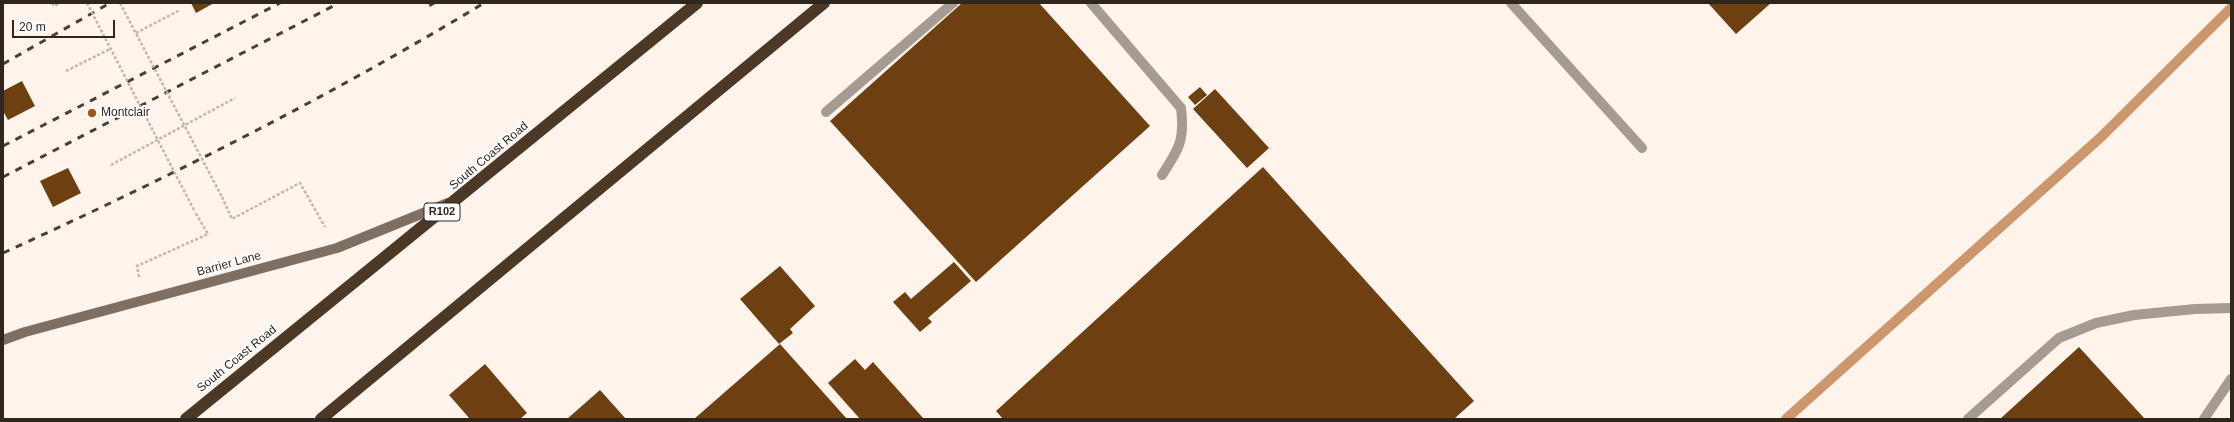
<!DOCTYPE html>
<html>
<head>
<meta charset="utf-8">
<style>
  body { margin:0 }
  #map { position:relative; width:2234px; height:422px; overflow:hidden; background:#fef4eb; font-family:Arial,sans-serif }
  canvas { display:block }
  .frame { position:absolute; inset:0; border:4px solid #2f261e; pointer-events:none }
  .scale { position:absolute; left:12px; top:20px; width:103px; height:18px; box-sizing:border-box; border:2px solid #2f261e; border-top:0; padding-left:5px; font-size:12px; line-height:14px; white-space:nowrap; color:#2f261e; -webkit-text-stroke:3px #fff; paint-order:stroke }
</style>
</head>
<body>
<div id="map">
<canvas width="2234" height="422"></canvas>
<div class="frame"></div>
<div class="scale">20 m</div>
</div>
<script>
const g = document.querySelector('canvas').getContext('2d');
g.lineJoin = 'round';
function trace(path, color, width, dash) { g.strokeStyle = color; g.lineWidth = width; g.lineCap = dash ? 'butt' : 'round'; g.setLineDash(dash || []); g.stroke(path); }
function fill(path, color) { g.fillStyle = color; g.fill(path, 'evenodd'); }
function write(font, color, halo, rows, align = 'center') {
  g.font = font + ' Arial,sans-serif'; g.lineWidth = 4; g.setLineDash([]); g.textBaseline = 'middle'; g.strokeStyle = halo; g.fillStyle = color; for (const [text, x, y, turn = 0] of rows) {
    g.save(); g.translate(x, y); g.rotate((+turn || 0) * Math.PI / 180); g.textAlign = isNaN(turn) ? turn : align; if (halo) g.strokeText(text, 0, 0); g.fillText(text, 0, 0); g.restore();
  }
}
const stream = new Path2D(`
  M1786 419 2100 138 2231 8`);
const building = new Path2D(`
  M191 3H214L196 13Z
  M428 3H437L430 7Z
  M962 3H1039L1150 126 976 282 830 121Z
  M1708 3H1771L1736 34Z
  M22 81 35 106 8 120 3 111V91Z
  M1200 87 1207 95 1195 105 1188 97Z
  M1215 89 1269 148 1247 168 1193 109Z
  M1263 167 1474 401 1454 419H1003L996 411Z
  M68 168 81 193 53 207 40 181Z
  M954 262 971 281 928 318 932 322 920 332 893 302 905 292 911 299Z
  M780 266 815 306 790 329 793 333 779 344 740 299Z
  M780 344 847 419H694Z
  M2079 347 2145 419H2000Z
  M855 359 865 370 873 362 924 419H860L828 383Z
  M485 364 527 413 520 419H470L449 395Z
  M600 390 626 419H567Z`);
const path = new Path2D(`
  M52 3 54 6 60 3
  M136 33 180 10
  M66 71 110 49
  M111 165 235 98
  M222 197 232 219 300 183 325 227
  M139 277 137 266 208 234 195 212`);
const lane = new Path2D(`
  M1091 3 1181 108C1185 140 1179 149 1162 175
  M1511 3 1642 148
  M826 112 953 3
  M1968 419 2059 338 2096 323 2134 315 2195 309 2231 308
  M2204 419 2231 379`);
const secondary = new Path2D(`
  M3 340 25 332 337 248 448 203`);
const highway = new Path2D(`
  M186 419 697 3
  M321 419 824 3`);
const rail = new Path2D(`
  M3 64 110 3
  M3 146 280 3
  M3 177 339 3
  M3 253C168 178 329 97 484 3`);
const pathBridge = new Path2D(`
  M87 3 195 212
  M120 3 222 197`);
const markers = [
  [92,113,5,"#975a1d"]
];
const shields = [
  [442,212,36]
];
const shieldNames = [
  ["R102",442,212]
];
const poiNames = [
  ["Montclair",101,113]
];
const streetNames = [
  ["South Coast Road",489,156,-40],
  ["Barrier Lane",229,264,-15],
  ["South Coast Road",237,359,-39]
];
trace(stream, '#cc976c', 10);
fill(building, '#6d3f11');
trace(path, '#bfb6ad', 2.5, [3, 2]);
trace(lane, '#a59b92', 10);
trace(secondary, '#7f6f63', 10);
trace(highway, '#4c3827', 12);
trace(rail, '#483f37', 3, [7, 7]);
trace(pathBridge, '#bfb6ad', 2.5, [3, 2]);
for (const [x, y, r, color] of markers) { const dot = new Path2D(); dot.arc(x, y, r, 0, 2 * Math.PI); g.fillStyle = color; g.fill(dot); trace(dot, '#fff', 1.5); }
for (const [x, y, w] of shields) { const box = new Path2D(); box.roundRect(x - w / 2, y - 9, w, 18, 3); g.fillStyle = '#fff'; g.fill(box); trace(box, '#2f261e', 1); }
write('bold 11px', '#2f261e', null, shieldNames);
write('12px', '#2f261e', '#fff', poiNames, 'left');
write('12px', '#2f261e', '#fff', streetNames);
</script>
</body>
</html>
